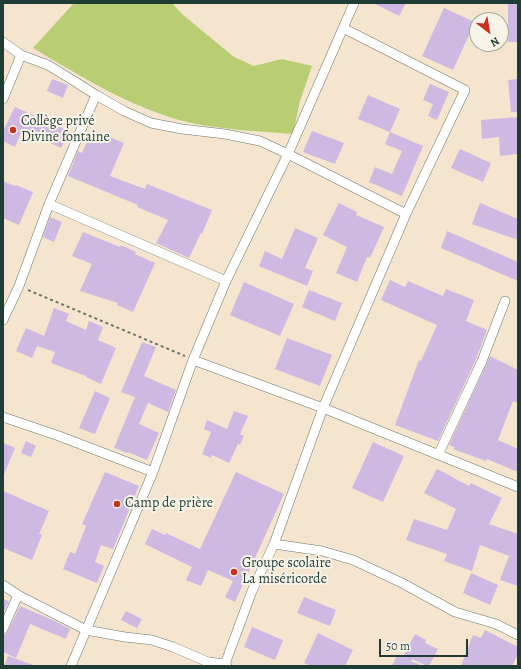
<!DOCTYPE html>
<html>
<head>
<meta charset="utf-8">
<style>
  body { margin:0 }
  #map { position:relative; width:521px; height:669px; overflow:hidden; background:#f5e5ce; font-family:Alegreya,serif }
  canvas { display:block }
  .frame { position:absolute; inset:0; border:4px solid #1f3d34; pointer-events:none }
  .north { position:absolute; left:469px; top:12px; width:40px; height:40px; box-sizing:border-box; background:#f7f3e8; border:1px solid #a1aaa0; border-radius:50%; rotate:149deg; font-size:11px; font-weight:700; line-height:16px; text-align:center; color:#1f3d34 }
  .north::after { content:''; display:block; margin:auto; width:14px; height:18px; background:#c8321e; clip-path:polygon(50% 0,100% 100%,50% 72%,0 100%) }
  .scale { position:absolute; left:379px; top:639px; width:89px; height:18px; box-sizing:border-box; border:2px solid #1f3d34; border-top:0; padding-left:5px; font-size:12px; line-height:14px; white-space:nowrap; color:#1f3d34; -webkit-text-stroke:3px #f7f3e8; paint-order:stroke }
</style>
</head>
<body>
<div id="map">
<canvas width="521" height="669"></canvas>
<div class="frame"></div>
<div class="north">N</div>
<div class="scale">50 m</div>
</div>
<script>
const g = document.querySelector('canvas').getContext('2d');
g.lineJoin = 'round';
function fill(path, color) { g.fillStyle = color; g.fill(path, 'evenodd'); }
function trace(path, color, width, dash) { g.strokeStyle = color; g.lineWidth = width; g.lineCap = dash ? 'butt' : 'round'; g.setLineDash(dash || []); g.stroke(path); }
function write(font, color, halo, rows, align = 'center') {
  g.font = font + ' Alegreya,serif'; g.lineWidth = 4; g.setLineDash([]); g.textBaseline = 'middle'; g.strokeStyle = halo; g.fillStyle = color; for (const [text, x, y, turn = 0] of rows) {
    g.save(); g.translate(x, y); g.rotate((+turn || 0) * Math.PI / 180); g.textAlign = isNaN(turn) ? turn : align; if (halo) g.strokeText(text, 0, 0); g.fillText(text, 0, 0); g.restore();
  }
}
const green = new Path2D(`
  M74 3H172L182 14 234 57 254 66 282 59 312 66 300 101 293 134C258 131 222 130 187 122 131 108 82 77 33 48Z`);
const building = new Path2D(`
  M373 3H406L399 16Z
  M508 4H518V42H508Z
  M444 8 475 22 453 70 422 56Z
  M52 79 68 85 63 98 47 91Z
  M518 79V112H511L508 80Z
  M430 84 449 92 437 120 428 116 433 104 423 100Z
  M368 95 400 109 390 132 358 119Z
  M15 107 69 131 61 148 22 130 15 147 3 141V131Z
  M518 117V154L500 156 499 137 482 139 481 120Z
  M92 130 124 143 110 176 145 189 147 184 212 210 202 234 201 233 189 258 156 243 168 220 137 207 138 205 68 176 78 151 82 153Z
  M312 131 344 143 335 164 303 152Z
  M390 132 423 146 402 196 369 182 375 167 392 174 402 151 385 144Z
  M460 149 491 163 483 182 451 168Z
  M3 181 15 186 16 185 33 192 19 225 3 218Z
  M339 203 357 212 356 215 384 227 370 258 367 257 357 282 336 273 347 247 323 235Z
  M480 203 518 219V240L472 224Z
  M50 217 62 222 54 242 43 237Z
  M295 228 318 238 305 268 313 271 307 286 259 266 265 251 282 259Z
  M447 231 518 262V281L441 248Z
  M83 232 120 247 121 245 136 252 135 254 155 263 133 312 117 305 118 303 80 291 92 264 72 256Z
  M390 280 405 287 408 281 443 296 446 289 474 300 466 321 487 330 476 359 438 441 395 425 419 360 421 361 437 325 381 300Z
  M244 282 294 304 280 336 230 315Z
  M309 290 342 303 335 321 302 307Z
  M54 308 69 314 66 321 86 330 89 321 103 327 98 340 116 348 101 384 86 377V376L51 363 55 352 37 346 32 358 16 351 26 328 44 336Z
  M287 338 332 355 320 386 275 369Z
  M142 342 156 347 144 376 176 390 168 412 148 403 139 424 159 433 147 460 128 452 127 453 114 448 135 397 121 392Z
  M490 356 518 370V403L513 401 498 440 518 449V472L487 459 486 461 453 449 454 447 449 445Z
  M95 391 110 398 95 434 79 428Z
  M234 411 248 416 240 434 244 436 240 445 238 444 229 463 212 455 211 458 202 454 211 432 204 429 207 420 227 429Z
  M26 441 36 446 31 457 21 453Z
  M373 442 404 456 383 502 352 488Z
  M3 443 15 448 3 477Z
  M437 469 469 486 471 483 502 498 489 524 518 534V586L500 580 509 556 480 545 472 571 444 561 447 554 406 540 414 519 447 530 456 509 424 493Z
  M105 472 139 486 113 549 101 545 95 562 104 566 97 583 63 569 70 552 75 554 86 526 82 524Z
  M236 472 284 494 235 602 225 597 233 581 208 570 201 586 186 580 192 567 145 544 152 529 165 535 166 533 200 549Z
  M3 491 49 511 39 534 42 535 32 560 3 548Z
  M471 573 498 585 490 605 463 593Z
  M304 597 336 610 330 626 297 613Z
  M3 599 9 601 3 614Z
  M20 606 55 621 70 629 66 639 30 624 16 658 3 652V635L6 634 8 631Z
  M126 611 142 619 137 628 121 620Z
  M252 627 283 640 275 660 244 647Z
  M485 630 518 647V654L512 666H461L473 635 481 638Z
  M318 633 353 650 345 666H311L304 663Z
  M415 634 426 640 425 643 438 649 429 666H427L412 659 411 661 423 666H392L397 655 403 657Z
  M8 656 33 665V666H4Z`);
const path = new Path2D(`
  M28 290 185 356`);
const minor = new Path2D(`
  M3 42 21 55 48 65 74 81 96 95 124 111 151 123 182 129 225 134 260 141 288 154 406 214
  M3 99 21 55
  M49 204 226 281
  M3 320 19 286 49 204 96 95
  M193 360 323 408 518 487
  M3 417 59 436 153 472
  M438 455 482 361 505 301
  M274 544 322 551 353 560 402 583 455 612 496 624 518 635
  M3 585 18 595 86 630 125 637 152 640 173 647 208 662 225 664 227 666
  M3 629 18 595
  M225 664 252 591 274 544 323 408 406 214 465 90 343 28
  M71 666 153 472 193 360 226 281 288 154 354 3`);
const markers = [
  [13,130,4,"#c8321e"],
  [117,504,4,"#c8321e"],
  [234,572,4,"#c8321e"]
];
const poiNames = [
  ["Collège privé",21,122],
  ["Divine fontaine",21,138],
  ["Camp de prière",125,504],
  ["Groupe scolaire",242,564],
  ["La miséricorde",242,580]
];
fill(green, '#b9ce72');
fill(building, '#ceb9e3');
trace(minor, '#6a786a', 10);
trace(path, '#6a786a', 2, [3, 3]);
trace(minor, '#fff', 9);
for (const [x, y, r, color] of markers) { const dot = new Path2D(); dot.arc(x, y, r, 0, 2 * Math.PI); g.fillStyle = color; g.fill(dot); trace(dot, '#f7f3e8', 1.5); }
write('14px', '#1f3d34', '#f7f3e8', poiNames, 'left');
</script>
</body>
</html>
